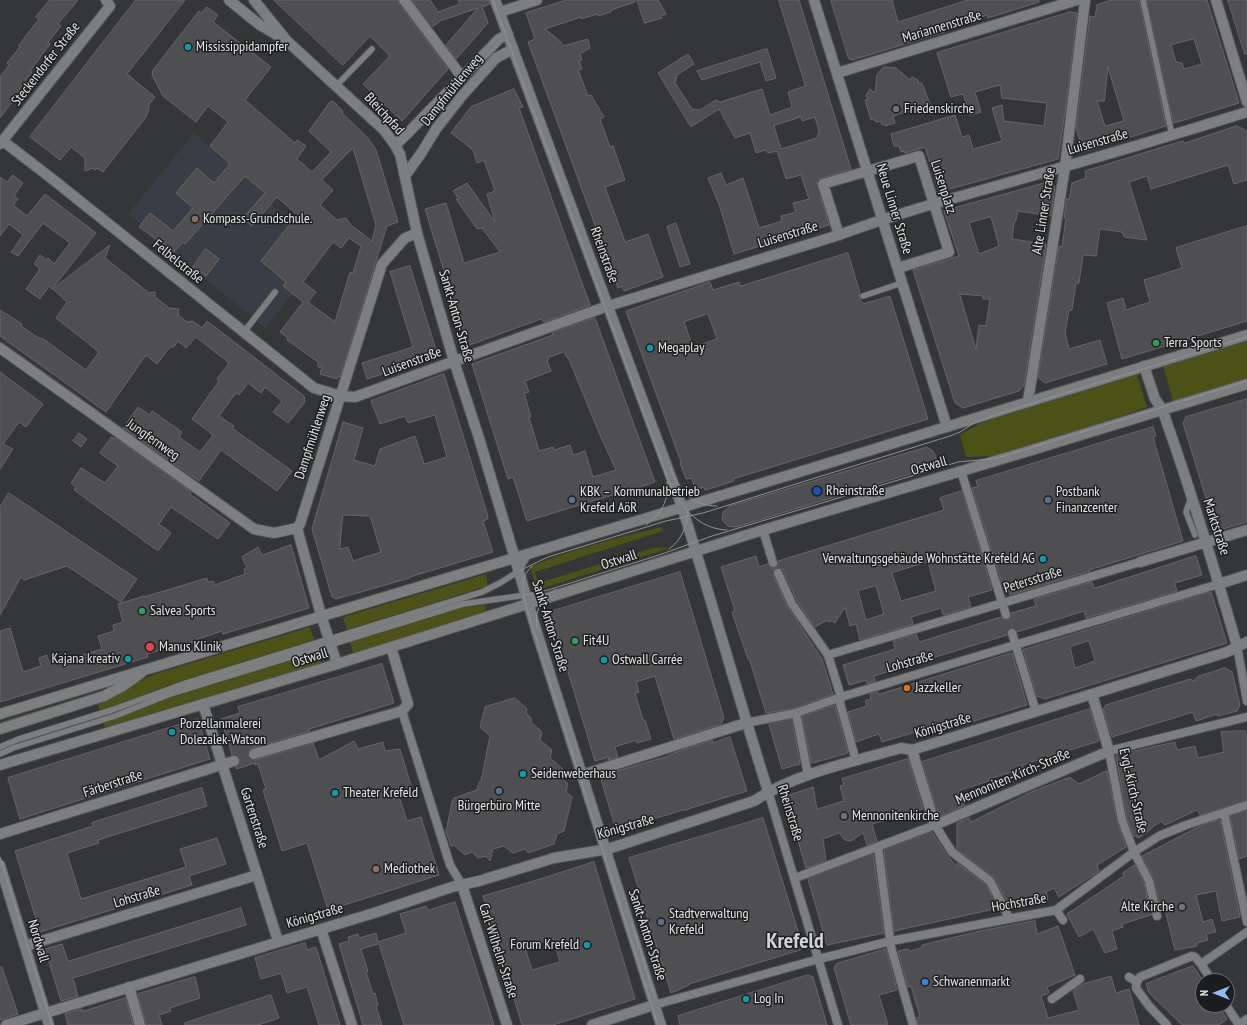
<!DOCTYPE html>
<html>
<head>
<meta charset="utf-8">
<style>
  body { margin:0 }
  #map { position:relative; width:1247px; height:1025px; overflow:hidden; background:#343638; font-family:"PT Sans Narrow",sans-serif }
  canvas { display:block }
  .north { position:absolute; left:1195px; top:973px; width:40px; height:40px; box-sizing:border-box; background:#1c1d1e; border:1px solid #6c6d6e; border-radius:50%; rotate:270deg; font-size:11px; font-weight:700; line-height:16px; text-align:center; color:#e5e6e7 }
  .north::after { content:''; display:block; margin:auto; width:14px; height:18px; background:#90b8fd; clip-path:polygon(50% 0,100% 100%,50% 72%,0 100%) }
</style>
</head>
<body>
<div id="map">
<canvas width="1247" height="1025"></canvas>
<div class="north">N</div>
</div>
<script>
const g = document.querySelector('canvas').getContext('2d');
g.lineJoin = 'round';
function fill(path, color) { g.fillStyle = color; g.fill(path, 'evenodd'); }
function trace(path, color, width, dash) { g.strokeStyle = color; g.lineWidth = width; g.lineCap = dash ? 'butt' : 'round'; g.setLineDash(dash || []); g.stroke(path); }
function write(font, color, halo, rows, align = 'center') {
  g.font = font + ' "PT Sans Narrow",sans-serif'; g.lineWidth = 3; g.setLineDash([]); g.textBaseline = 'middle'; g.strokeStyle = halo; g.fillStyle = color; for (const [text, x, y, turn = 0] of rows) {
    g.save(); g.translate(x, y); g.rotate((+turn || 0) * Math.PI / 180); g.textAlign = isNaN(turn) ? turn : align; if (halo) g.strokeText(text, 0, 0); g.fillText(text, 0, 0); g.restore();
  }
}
const built = new Path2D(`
  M194 133 273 201 271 204 293 221 291 224 296 290 265 328 188 265 139 227 140 224 128 214Z`);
const green = new Path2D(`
  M1247 341V379L1173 401 1163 366Z
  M1137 375 1147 407 1093 426 1004 453 989 456 966 457 960 435 981 423 992 419Z
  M661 527 663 531 535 572 538 583 653 548 667 547V549L537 590 530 567C572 549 617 538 661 527Z
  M486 574 488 586 347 630 343 617Z
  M485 605 486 612 353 653 350 641 458 608Z
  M310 627 314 640 166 686 100 712 98 703 120 693 137 682 155 674Z
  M317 651 321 663 106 729 103 722 181 693Z
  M92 694 93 697 0 725V722Z`);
const building = new Path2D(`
  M50 0H78L58 24 61 26 48 42 50 44 30 71 32 72 19 89 21 90 0 118V77L9 65 7 63 20 47 18 46 39 19 36 17Z
  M136 0H185L127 74 155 97 149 104V109L146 117 103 172 97 168 95 170 93 168 85 171V158L71 147 60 160 30 137Z
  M274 0H398L399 4 448 69 402 121 363 84 390 56 370 36 343 65Z
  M412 0H430L438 12 460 4 458 0H489L490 4 482 7 488 23 456 59 446 45 478 8 440 21 432 27Z
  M567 0H635V2L611 10V12L598 16 597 14 581 19V17L545 29 561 42 563 46 588 39 590 48 580 54 582 60 579 61 582 69 578 70 588 96 591 95 604 117 600 119 610 147 613 146 625 180 605 187 625 242 648 234 663 277 624 291 622 286 618 288 528 42 535 39 526 13Z
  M637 0H658L666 14 661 16 662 18 645 23Z
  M779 0H799L851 169 816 180 829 225 734 254 720 207 708 178 721 173 726 185 743 178 759 228 782 221 781 216 796 212 793 203 809 199 801 175 786 179 777 151 768 153 766 150 756 153 750 133 735 138 719 109 691 127 658 73 688 54 694 64 677 75 675 83 692 109 700 110 716 100 720 102 762 89 770 115 792 107 788 92 805 86ZM801 117 802 121 815 117 819 131 817 138 781 149 774 126Z
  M831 0H892L898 22 968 0H1039V2L988 18 987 15 944 29 945 32 852 60 849 59Z
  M1112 0H1139L1166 126 1083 152 1076 128 1090 16 1095 17 1097 5ZM1108 67 1124 121 1105 126 1097 101H1104Z
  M1147 0H1207L1239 103 1174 123ZM1194 39 1202 64 1184 69 1182 63 1176 62 1171 45Z
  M1228 0H1247V54H1245Z
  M207 7 218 15 213 22 271 67 245 100 295 143 297 140 306 146 297 159 312 172 331 152 309 131 330 102 333 101 343 111 342 113 368 138 376 150 398 222 387 226 340 377 338 376 337 379 320 374 322 367H318V362L287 340 288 338 280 332 303 302 283 286 286 282 261 261 297 215 277 197 252 226 243 218 265 193 245 176 185 244 183 242 174 252 164 243 163 244 139 227 150 213 173 231 193 208 176 193 197 168 214 183 230 164 210 146 228 122 208 106 196 122 163 96 152 75 153 70 199 11 201 13ZM353 148 376 225 372 241 350 224 346 218 337 220 320 205 333 190 322 180ZM349 238 361 246 353 273 350 272 335 322 308 302 316 292 303 282 333 242 341 248Z
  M1070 12 1077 13 1067 98 1058 159 939 192 925 147 905 153 904 151 901 152 899 146H894L891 134 955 115 962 137 969 135 973 149 1002 141 992 108 1002 105 1004 121 1044 126 1047 103 1002 98 1000 85 975 92 981 112 970 115 963 94 951 97 937 53Z
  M767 49 776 78 766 81 760 62 702 80 697 71Z
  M884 67 896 68 910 80 912 77 918 80V83H922L930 104 893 116 895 123 885 126 884 124 882 125 881 121 876 122 873 119 871 120 865 100 868 99 866 95 870 89 875 93 877 75Z
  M514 89 523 107 519 108 590 305 544 322 541 319 467 346 425 209 446 203 464 263 500 252 482 228 477 229 456 199H459L453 191 467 183 495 222 487 194 495 191 484 160 477 163 473 150 451 133 471 107Z
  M1237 126 1247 131V180L1234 184 1228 165 1151 189 1147 176 1129 182 1147 240 1124 237 1122 232 1100 229 1096 256 1083 255 1079 283H1076L1072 310H1069L1065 333 1069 349 1100 340 1107 364 1045 383 1038 377 1059 246 1062 247 1066 218H1064L1067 198 1069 200 1072 183 1086 178 1085 171 1169 145 1183 141 1184 143Z
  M13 175 23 183 14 196 18 199 13 205 27 216 45 194 96 233 52 289 49 286 40 299 26 289 40 269 34 264 40 255 46 260 48 258 54 264 70 243 43 223 18 256 11 252 23 235 9 224 0 236V177L7 182Z
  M1049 182 1055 187 1051 216 1018 211 1016 220 1014 223 1012 239 1046 244 1024 385 1019 391 963 408 955 403 913 270 959 256 944 211ZM991 217 999 246 979 254 969 223ZM960 294 983 296V299H990L986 326 979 325 976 349Z
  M676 223 690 264 680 267 667 227Z
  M1247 226V321L1122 359 1107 303 1123 298 1126 310 1150 302 1144 280 1182 268 1176 248Z
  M110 245 105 258 149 293 155 292V297L169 308 179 309 178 315 187 322 193 321 202 328 207 321 304 396 305 402 288 423 273 412 282 401 265 387 261 393 248 383 239 395 236 393 219 416 234 426 232 428 292 471 277 491 221 450 199 481 123 428 138 407 150 415 152 411 182 432 179 437 200 452 213 435 192 419 219 381 217 379 229 363 196 337 186 348 178 341 173 348 171 346 157 364 146 355 106 412 0 336V310L22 324 21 326 40 339 42 338 86 370 99 352 56 318 67 302 53 289Z
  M206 249 219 259 206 276 193 267Z
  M848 253 860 293 859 297 863 304 890 296 928 419 733 479 734 481 712 488 705 490 704 487 695 490 692 478 686 479 680 463 681 462 626 311 710 282 713 290 739 282 740 286ZM708 314 717 339 693 347 684 322Z
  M410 266 436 350 428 353 429 355 417 359 418 362 367 379 362 363 413 347 390 272Z
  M595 318 655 482 632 490V489L527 521 513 477 508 479 472 364 553 335 552 333ZM564 352 570 362 600 435 616 470 593 477 585 451 573 455 570 445 554 450 553 447 539 451 529 417H531L524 393 529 392 525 381 551 371 547 361 548 360V358Z
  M0 372 43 404 26 427 19 422 3 444 13 449 0 469Z
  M444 374 487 513 488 519 483 521 493 552 410 577V578L336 599 332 597 312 529 343 422 363 428 354 460 375 466 380 449 415 436 424 464 447 457 435 415 408 423 405 416 380 424 371 401ZM343 515 370 516 381 552 353 561 348 547 340 549Z
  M1247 399V522L1216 531 1183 423 1186 417Z
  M1153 427 1156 436 1153 437 1183 541 1089 570 1090 571 1010 595 1007 585 1003 586 972 488 978 487 976 481Z
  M79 433 87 439 81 447 73 441Z
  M112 437 115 439 116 438 191 492 190 494 230 523 218 539 171 507 159 524 171 533 158 551 74 490 76 487 71 483 81 468 105 483 118 466 100 453Z
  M927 447 933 451 936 457 935 463 929 468 736 527 728 526 722 520 723 512 730 506 923 448Z
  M962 491 992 590 968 597 971 607 943 615 941 608 911 617 913 624 860 640 856 624 850 626 845 607 835 623 832 621 828 622 827 620 815 627 797 601 783 570 778 568 774 570 773 575 787 606 822 659 833 694 795 708 766 713 749 658 748 659 737 627 732 612 735 611 721 567 756 556 759 567 768 564 771 568H775L778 565V561L944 510 940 498ZM928 562 936 591 901 601 892 573ZM876 586 884 614 866 620 858 591Z
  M9 493 137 579 121 602 67 566 24 580 21 577 0 615V507Z
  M291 545 309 608 223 634 222 631 198 639V641L179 647 178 645 147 654 148 657 0 702V631L10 628 23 672 41 666 39 658 47 655 49 662 54 661 55 663 102 649 98 636 114 631 113 625 123 622 118 604 144 596V597L207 578 208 582 213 581 215 585 245 574 244 569 247 567 242 558 243 557V556L258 547 262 555Z
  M1196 556 1202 575 1175 583 1177 591 1086 618 1084 611 1017 632 1015 629 1011 628 1008 630 1007 635 874 676 875 681 867 684 866 680 849 685 843 665 895 649 893 641 916 634 919 642 1001 617 1003 619 1007 620 1010 618 1011 613 1036 606 1034 599 1092 582 1094 588Z
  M680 572 724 718 721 724 674 739 655 676 636 682 639 692 635 693 643 720H645L651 739 637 743 636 740 615 747 618 757 608 760 609 757 595 761 550 612Z
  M1211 592 1227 643 1045 699 1037 696 1023 650ZM1089 641 1095 661 1075 668 1070 647Z
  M1012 653 1027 705 927 735 926 729 882 742 879 734 856 742 848 712 867 706 865 701 871 699 870 694 878 692 879 694Z
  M382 664 394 703 309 729 310 731 252 748 248 753 249 758 255 760 313 743 319 760 354 741 358 749 383 742 385 751 400 749 412 789 399 796 407 821 421 817 439 875 328 910 307 843 282 851 263 790 266 789 258 764 255 765V763L236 769V767L240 763V759L238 756 232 755 221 719 240 713 238 707Z
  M1225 668 1232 672 1240 705 1237 711 1218 716 1217 714 1196 721 1193 712 1112 737 1103 709 1106 705 1190 679 1194 681 1197 677Z
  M515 698 527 709 526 713 531 718V722L542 732 540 740 552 750 550 758 564 770 562 778 568 784 566 792 572 797 564 831 557 834 554 844 528 853 525 849 513 853 504 846 493 849 490 861 486 856 478 858 472 852 465 855 454 845 451 846 446 832 452 802 454 798 477 790 479 782 481 781 490 736 480 727 485 707Z
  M835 705 848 753 813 763 811 762 802 717Z
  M1090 709 1099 741 1022 765 1024 768 989 779V781L960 790 965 805 941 816 936 807 922 762Z
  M198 719 210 759 20 819 8 778Z
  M792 719 800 764 782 769 769 724Z
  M1245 731 1247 738V800L1200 815 1197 810 1165 825 1161 821 1139 838 1134 836 1127 819 1116 755 1175 742 1177 750 1195 746 1198 758 1224 752 1221 732Z
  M730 737 747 791 691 808 687 810H683L616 830 601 779 603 775 665 757 674 753 713 740 712 743Z
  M908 759 923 809 872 824 877 841 867 845 863 833 851 841 845 840 839 833 823 839 826 861 806 868 786 799 789 795 813 787 817 809 844 801 840 786 844 785 842 779Z
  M1107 771 1117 821 1126 847 1097 865 1099 871 1059 897 1054 888 1046 892 1048 900 1009 906 994 877 957 849V823L969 818 971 822 1031 792 1070 777 1078 784Z
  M202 788 207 806 98 840 99 843 67 853 81 899 186 867 180 849 217 838 226 864 189 876 192 885 40 932 15 851 93 826 92 823Z
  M1247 811V856L1239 859 1230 816Z
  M763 818 802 944 800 950 689 984V985L671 993 629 858Z
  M1220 820 1240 917 1222 921 1216 891 1196 895 1203 922 1212 919 1216 932 1206 934 1208 940 1197 943V946L1175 950 1165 910 1162 912 1154 880 1142 856 1202 825Z
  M932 832 947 855 957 867V863L986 885 994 900 990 910 894 931 884 850Z
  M873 854 884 933 827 945 808 879Z
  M594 862 635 999 553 1025H522L483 896 534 881ZM553 939 560 962 532 970 525 948Z
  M1135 865 1144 883 1151 915 1122 924 1123 927 1112 931 1117 949 1105 953 1093 929 1079 937 1067 914 1124 876 1123 873Z
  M455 902 494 1025H404L379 944 361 949 368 971 366 972 373 994 375 993 378 1005 376 1006 382 1025H363L339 944 349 941 348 937 358 934 359 938 376 933 378 942 406 933 400 914 426 906 428 910Z
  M241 908 246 925 73 978 78 996 61 1001 45 949 62 944 68 961Z
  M1035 921 1037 934 1058 926 1075 975 1047 987 1049 993 1041 996 1048 1018 1079 1010 1073 991 1083 984 1111 976 1116 993 1129 989 1139 1025H918L917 1018 920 1017 911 986 908 987 898 951 907 949 911 951 921 948 922 945 980 931Z
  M305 943 307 950 316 947 340 1025H319L307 987 287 993 281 973 261 979 255 958Z
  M886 949 897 990 879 995 888 1025H851L834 968 836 964Z
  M1193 966 1203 981V1011L1213 1005H1218L1227 1019 1219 1025H1182L1149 993 1146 984Z
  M0 967H2L18 1014 0 1020Z
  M808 975 813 977 827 1025H680L678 1016Z
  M195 977 200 998 170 1008 171 1011 159 1015 162 1025H146L138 994Z
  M271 995 279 1018 258 1025H185V1023Z
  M126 998 133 1025H68L65 1014 82 1009 83 1011Z`);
const pedestrianTunnel = new Path2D(`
  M1006 615 1012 633`);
const minorTunnel = new Path2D(`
  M234 761 254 754`);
const service = new Path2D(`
  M1143 0 1172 135
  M336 86 372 49
  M863 296 902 283
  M244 332 275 292
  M1191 497 1186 512 1195 535
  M0 747 19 739 112 710 183 684 482 592 500 583 519 571 529 554
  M0 754 13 748 115 716 170 694 463 604 526 595 544 596`);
const pedestrian = new Path2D(`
  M961 471 1006 615
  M763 530 773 563
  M778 573 792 604 828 655 1140 562
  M1012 633 1036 712
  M1237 646 1247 701
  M828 655 841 697 840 703 856 761
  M402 711 450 865 462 885
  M796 713 808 775
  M746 723 796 713 841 697 1219 584
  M768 791 838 1025
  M1224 813 1247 922
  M878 847 891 947 913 1025
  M795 878 935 825 952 852 990 881 1009 918
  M1056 910 1063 920
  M1157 916 1149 881 1134 852 1122 820 1109 751 1247 717
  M1201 964 1247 932
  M1129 977 1137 982
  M1137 982 1140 977 1192 956 1195 957 1201 964 1212 981
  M1137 982 1136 988 1149 1006 1167 1025
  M1052 999 1080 979
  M654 1005 819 959 891 941 1056 910 1134 852 1159 836 1186 825 1247 805
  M1226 1005 1239 1025
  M1238 1025 1247 1019`);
const minor = new Path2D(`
  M404 0 462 77
  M814 0 947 427
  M1216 0 1247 102
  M500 12 537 0
  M513 49 682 507C712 601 738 697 768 791
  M837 73 1077 0
  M3 141 51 178 314 388 341 396 355 397 605 307 839 235C903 211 969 194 1035 175 1106 155 1177 134 1247 112
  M0 144 110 6 106 0
  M839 235 823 184 919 156 949 252 898 268
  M0 348 254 529 274 533 297 528
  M1144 366 1155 399 1162 409C1190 487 1214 567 1237 646
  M1028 401 1065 167 1085 0
  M1140 562 1247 530
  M1219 584 1247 575
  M337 664 321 615 297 528 300 524 382 264 405 238 417 233
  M203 704 278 941
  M912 750 935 825 1109 751 1092 694
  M254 754 402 711 408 704 391 647
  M582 775 746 723
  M0 834 234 761
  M462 885 507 1025
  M321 929 352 1025
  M25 946 257 875
  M129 987 140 1025
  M6 1025 374 913 452 887 479 881 554 858 608 849 754 801C796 773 852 762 901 748L912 750 1227 652 1247 642
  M592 1025 654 1005`);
const tertiary = new Path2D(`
  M229 0 260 25 282 38
  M254 0 287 41 384 130 395 145 400 154 417 233 454 361 479 438 538 636 661 1025
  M395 145 405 136 499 39 508 34
  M405 176 422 152 436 129 461 97 496 58 513 49 495 0
  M0 714C265 633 531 553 796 473 947 428 1097 380 1247 335
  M0 729 104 696 123 686 141 673
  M0 765 337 664 763 530 1022 453 1247 384
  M0 865 49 1025`);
const tram = new Path2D(`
  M493 0 669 482C681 507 698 529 727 530
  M670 467C679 490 691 506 717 506
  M646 525C660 515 670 500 667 482
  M669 549C682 540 687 526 688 511
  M532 566C517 580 524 598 529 616L658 1025
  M519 571 548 557 666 521 703 513 950 436 960 432 974 423 997 414 1247 337
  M526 595 548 590 659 555 712 536 958 462 990 459 1001 457 1247 381
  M538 629C532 611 543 599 556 589
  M0 857 52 1025
  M632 924 655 998`);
const markers = [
  [188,47,4,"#0f9aa8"],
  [896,109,4,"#6b7280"],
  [195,219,4,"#8d6e63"],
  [1156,343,4,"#2e9e5b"],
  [650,348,4,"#0f9aa8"],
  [817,491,5,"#1a4fb4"],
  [572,500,4,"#5c6f8a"],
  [1048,500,4,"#5c6f8a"],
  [1043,559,4,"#0f9aa8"],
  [142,611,4,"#2e9e5b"],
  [575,641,4,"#2e9e5b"],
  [150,647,5,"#e0444e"],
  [128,659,4,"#0f9aa8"],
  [604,660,4,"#0f9aa8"],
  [907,688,4,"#e8710a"],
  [172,732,4,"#0f9aa8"],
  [523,774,4,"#0f9aa8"],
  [499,791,4,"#5c6f8a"],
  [335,793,4,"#0f9aa8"],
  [844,816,4,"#6b7280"],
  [376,869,4,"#8d6e63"],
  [1182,907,4,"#6b7280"],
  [661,922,4,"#5c6f8a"],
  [587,945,4,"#0f9aa8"],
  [925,982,4,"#3f7fe0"],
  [746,999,4,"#0f9aa8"]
];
const streetNames = [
  ["Mariannenstraße",942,27,-17],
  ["Steckendorfer Straße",46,64,-52],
  ["Dampfmühlenweg",452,90,-51],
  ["Bleichpfad",384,114,47],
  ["Luisenstraße",1098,142,-16],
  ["Luisenplatz",943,187,72],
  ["Neue Linner Straße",894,209,73],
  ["Alte Linner Straße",1044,211,-81],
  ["Luisenstraße",788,235,-17],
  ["Rheinstraße",604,255,70],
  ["Felbelstraße",178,262,39],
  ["Sankt-Anton-Straße",456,316,74],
  ["Luisenstraße",412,362,-20],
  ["Dampfmühlenweg",313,437,-72],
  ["Jungfernweg",153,440,35],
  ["Ostwall",929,466,-16],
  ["Marktstraße",1216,527,72],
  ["Ostwall",619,560,-18],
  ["Petersstraße",1033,580,-17],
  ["Sankt-Anton-Straße",550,626,73],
  ["Ostwall",310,658,-17],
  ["Lohstraße",910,662,-16],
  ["Königstraße",943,726,-17],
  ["Mennoniten-Kirch-Straße",1013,777,-23],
  ["Färberstraße",113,784,-18],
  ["Evgl.-Kirch-Straße",1133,791,77],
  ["Rheinstraße",790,813,73],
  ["Gartenstraße",254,818,72],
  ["Königstraße",626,827,-16],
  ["Lohstraße",137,897,-17],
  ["Hochstraße",1019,903,-10],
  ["Königstraße",315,916,-16],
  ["Sankt-Anton-Straße",647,935,72],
  ["Nordwall",38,941,73],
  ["Carl-Wilhelm-Straße",498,951,72]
];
const poiNames = [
  ["Mississippidampfer",196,47],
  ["Friedenskirche",904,109],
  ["Kompass-Grundschule.",203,219],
  ["Terra Sports",1164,343],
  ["Megaplay",658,348],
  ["Rheinstraße",826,491],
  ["KBK – Kommunalbetrieb",580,492],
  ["Krefeld AöR",580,508],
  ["Postbank",1056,492],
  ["Finanzcenter",1056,508],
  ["Verwaltungsgebäude Wohnstätte Krefeld AG",1035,559,"right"],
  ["Salvea Sports",150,611],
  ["Fit4U",583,641],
  ["Manus Klinik",159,647],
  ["Kajana kreativ",120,659,"right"],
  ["Ostwall Carrée",612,660],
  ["Jazzkeller",915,688],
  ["Porzellanmalerei",180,724],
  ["Dolezalek-Watson",180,740],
  ["Seidenweberhaus",531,774],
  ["Theater Krefeld",343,793],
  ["Bürgerbüro Mitte",499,806,"center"],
  ["Mennonitenkirche",852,816],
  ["Mediothek",384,869],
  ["Alte Kirche",1174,907,"right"],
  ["Stadtverwaltung",669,914],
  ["Krefeld",669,930],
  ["Forum Krefeld",579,945,"right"],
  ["Schwanenmarkt",933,982],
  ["Log In",754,999]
];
const townNames = [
  ["Krefeld",795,942]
];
fill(built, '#393d45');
fill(green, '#4c5116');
fill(building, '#4f4f51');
trace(building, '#666669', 1);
trace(pedestrianTunnel, '#4f5052', 8, [8, 4]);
trace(minorTunnel, '#4f5052', 10, [10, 5]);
trace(service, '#545557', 7);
trace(pedestrian, '#545557', 10);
trace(minor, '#545557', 12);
trace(tertiary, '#545557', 12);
trace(service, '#7c7e80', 5.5);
trace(pedestrian, '#7c7e80', 8);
trace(minor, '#7c7e80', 10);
trace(tertiary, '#7c7e80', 10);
trace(tram, '#909293', 1);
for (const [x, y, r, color] of markers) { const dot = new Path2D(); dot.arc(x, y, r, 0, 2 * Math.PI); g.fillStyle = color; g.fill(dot); trace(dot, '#1c1d1e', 1.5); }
write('14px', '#e5e6e7', '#1c1d1e', streetNames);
write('14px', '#e5e6e7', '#1c1d1e', poiNames, 'left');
write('bold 22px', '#d1d2d5', '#1c1d1e', townNames);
</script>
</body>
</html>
